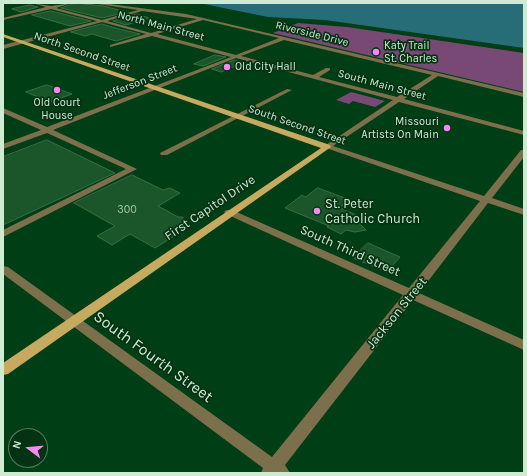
<!DOCTYPE html>
<html>
<head>
<meta charset="utf-8">
<style>
  body { margin:0 }
  #map { position:relative; width:527px; height:476px; overflow:hidden; background:#003e15; font-family:Karla,sans-serif }
  canvas { display:block }
  .frame { position:absolute; inset:0; border:4px solid #ceebd2; pointer-events:none }
  .north { position:absolute; left:8px; top:428px; width:40px; height:40px; box-sizing:border-box; background:#053213; border:1px solid #557c5f; border-radius:50%; rotate:286deg; font-size:11px; font-weight:700; line-height:16px; text-align:center; color:#ceebd2 }
  .north::after { content:''; display:block; margin:auto; width:14px; height:18px; background:#f589ef; clip-path:polygon(50% 0,100% 100%,50% 72%,0 100%) }
</style>
</head>
<body>
<div id="map">
<canvas width="527" height="476"></canvas>
<div class="frame"></div>
<div class="north">N</div>
</div>
<script>
const g = document.querySelector('canvas').getContext('2d');
g.lineJoin = 'round';
function fill(path, color) { g.fillStyle = color; g.fill(path, 'evenodd'); }
function trace(path, color, width, dash) { g.strokeStyle = color; g.lineWidth = width; g.lineCap = dash ? 'butt' : 'round'; g.setLineDash(dash || []); g.stroke(path); }
function write(font, color, halo, rows, align = 'center') {
  g.font = font + ' Karla,sans-serif'; g.lineWidth = 3.5; g.setLineDash([]); g.textBaseline = 'middle'; g.strokeStyle = halo; g.fillStyle = color; for (const [text, x, y, turn = 0] of rows) {
    g.save(); g.translate(x, y); g.rotate((+turn || 0) * Math.PI / 180); g.textAlign = isNaN(turn) ? turn : align; if (halo) g.strokeText(text, 0, 0); g.fillText(text, 0, 0); g.restore();
  }
}
const green = new Path2D(`
  M298 23 347 27 524 53V92L273 33Z
  M351 92 385 101 375 107 353 101 349 104 336 100Z`);
const water = new Path2D(`
  M199 3H524V48L325 20 268 17Z`);
const building = new Path2D(`
  M76 3 103 6 127 12 102 18 61 8Z
  M30 5 38 7 21 12 12 9Z
  M51 11 91 21 70 26 32 15Z
  M137 14 149 18 126 25 113 21Z
  M102 24 119 29 140 34 116 41 92 34 85 36 71 32Z
  M215 55 226 57 203 66 194 64Z
  M235 60 242 62 235 64 238 65 221 72 212 69Z
  M47 85 72 94 50 102 26 92Z
  M47 140 115 173 3 225V157Z
  M132 175 163 190 170 188 180 193 158 206 178 217H183V229H173V237L155 248 130 234 112 245 97 236 115 226 74 203Z
  M318 188 350 200 340 208 361 217 357 221 366 230 355 232 346 230 341 234 327 227 329 226 285 208 302 195 305 197Z
  M368 243 400 257 387 272 353 258Z`);
const minor = new Path2D(`
  M32 3 51 6 72 3 56 8 102 20 138 10 91 3H102L186 14 524 93V97L438 76 404 99 524 131V135L399 102 333 146 484 196 521 150H524V157L492 198 524 209V215L488 203 419 293 524 340V350L413 300 285 465 290 473H261L263 468 3 274V266L8 267 272 457 403 295 226 214 224 212 226 210H232L409 288 480 201 323 147 393 100 236 58 53 130 137 169 3 237V230L126 169 47 133 3 149V144L41 130 3 113V108L47 127 231 57 152 36 110 47V45L146 34 102 22 3 49V45L97 21 51 9 3 20V18L46 7ZM142 11 197 19 151 33 107 21ZM203 20 279 38 236 55 157 34ZM284 40 432 75 397 97 319 77 330 70V68H326L313 75 241 56Z
  M287 89 292 90 167 155H161L160 153Z`);
const major = new Path2D(`
  M3 34 330 145 331 147 8 374 3 375V363L321 148 3 37Z`);
const markers = [
  [376,52,4,"#f589ef"],
  [227,67,4,"#f589ef"],
  [57,90,4,"#f589ef"],
  [447,128,4,"#f589ef"],
  [317,211,4,"#f589ef"]
];
const farStreetnames = [
  ["North Main Street",161,26,15],
  ["Riverside Drive",312,34,14],
  ["North Second Street",82,52,19],
  ["Jefferson Street",140,82,-21],
  ["South Main Street",382,85,15],
  ["South Second Street",297,125,19]
];
const farPoinames = [
  ["Katy Trail",384,46],
  ["St. Charles",384,59],
  ["Old City Hall",235,67],
  ["Old Court",57,103,"center"],
  ["House",57,116,"center"],
  ["Missouri",439,122,"right"],
  ["Artists On Main",439,135,"right"]
];
const numberNames = [
  ["300",127,210]
];
const poiNames = [
  ["St. Peter",325,204],
  ["Catholic Church",325,219]
];
const streetNames = [
  ["First Capitol Drive",210,208,-34],
  ["South Third Street",350,251,24],
  ["Jackson Street",397,313,-51]
];
const nearStreetnames = [
  ["South Fourth Street",153,357,36]
];
fill(green, '#794976');
fill(water, '#276d78');
fill(building, '#1b562b');
trace(building, '#376f43', 1);
fill(minor, '#7c6f4c');
fill(major, '#c6aa5f');
for (const [x, y, r, color] of markers) { const dot = new Path2D(); dot.arc(x, y, r, 0, 2 * Math.PI); g.fillStyle = color; g.fill(dot); trace(dot, '#053213', 1.5); }
write('11px', '#ceebd2', '#053213', farStreetnames);
write('11px', '#ceebd2', '#053213', farPoinames, 'left');
write('11px', '#a1c6a8', null, numberNames);
write('13px', '#ceebd2', '#053213', poiNames, 'left');
write('13px', '#ceebd2', '#053213', streetNames);
write('16px', '#ceebd2', '#053213', nearStreetnames);
</script>
</body>
</html>
